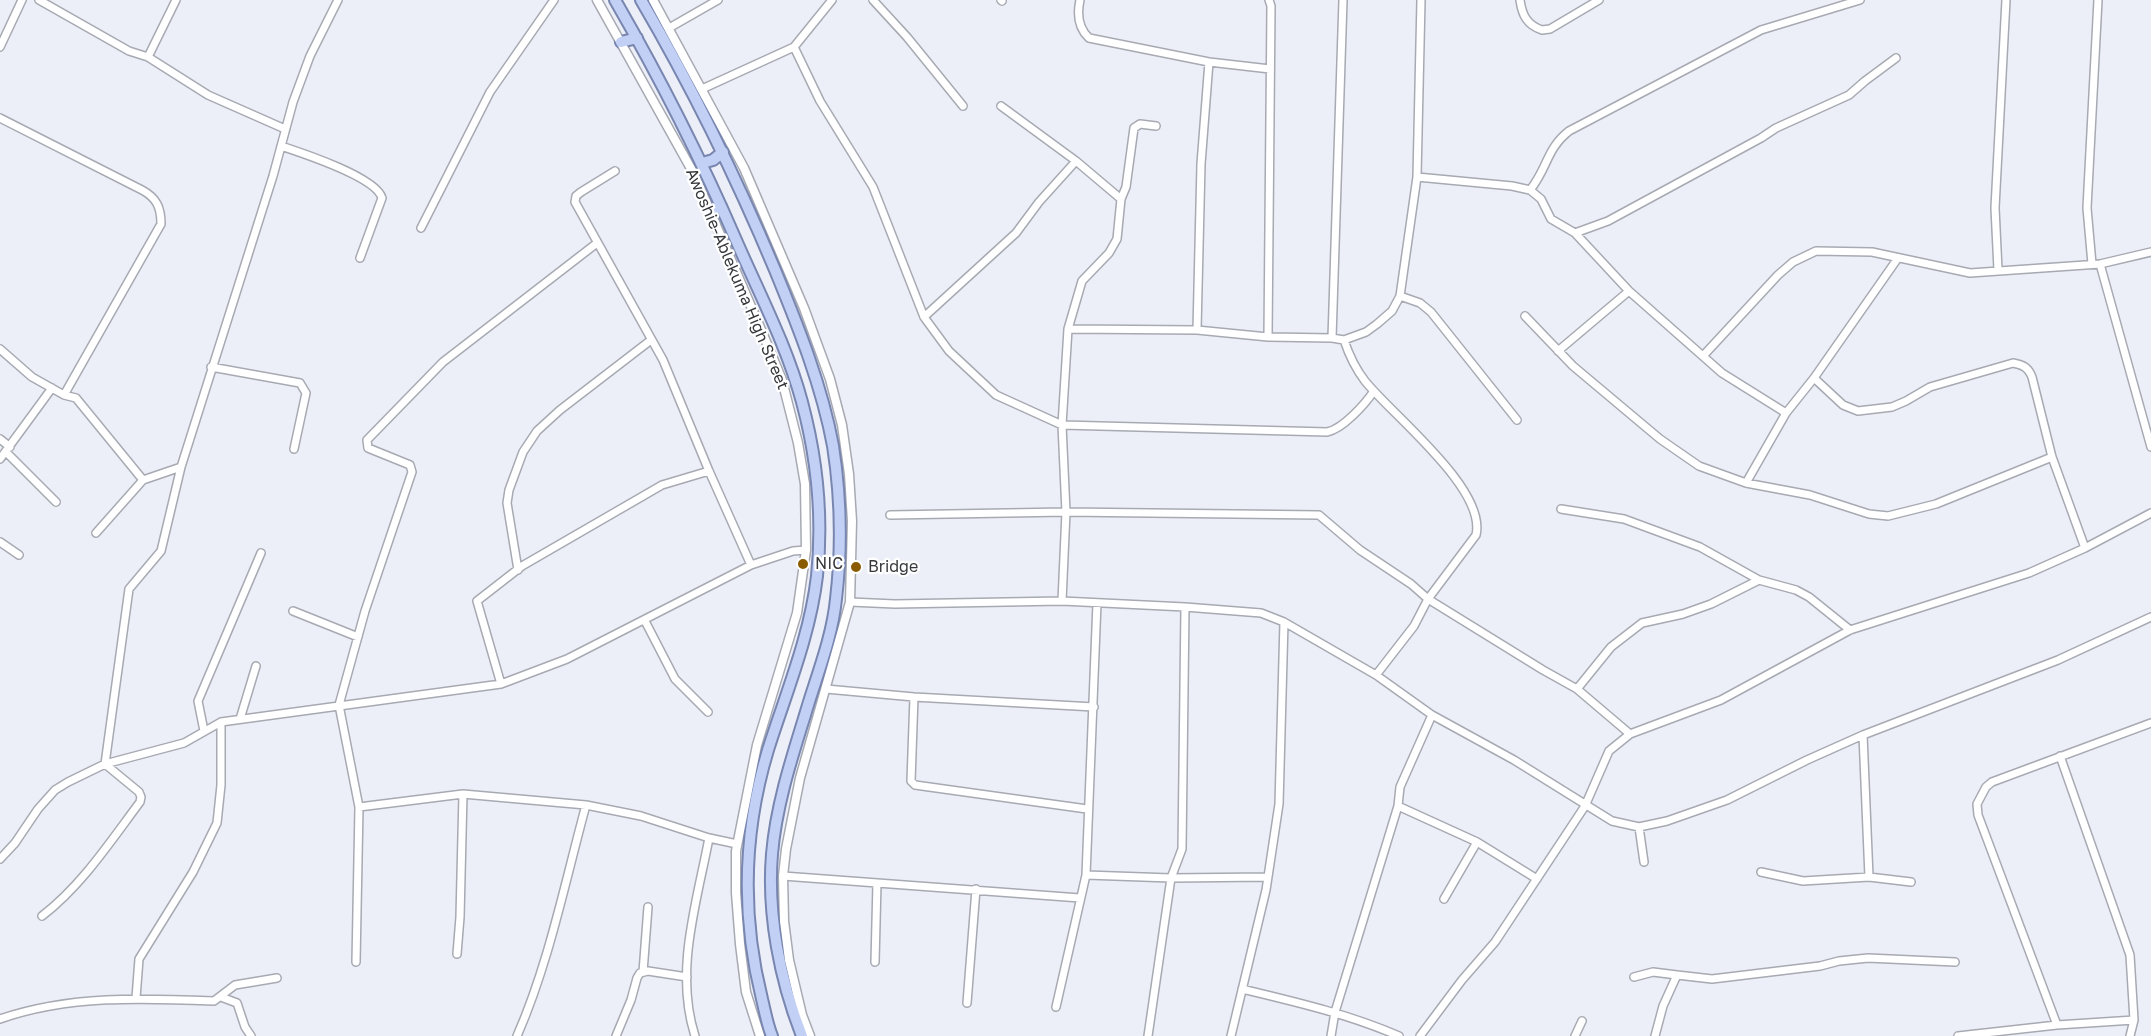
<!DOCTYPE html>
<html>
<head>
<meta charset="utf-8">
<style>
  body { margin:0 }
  canvas { display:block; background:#eceff7 }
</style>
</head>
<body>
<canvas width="2151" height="1036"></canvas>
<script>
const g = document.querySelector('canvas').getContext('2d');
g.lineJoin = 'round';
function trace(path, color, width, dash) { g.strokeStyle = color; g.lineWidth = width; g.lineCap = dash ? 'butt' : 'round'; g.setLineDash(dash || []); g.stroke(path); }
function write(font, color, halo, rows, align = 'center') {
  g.font = font + ' "Golos Text",sans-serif'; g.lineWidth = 4.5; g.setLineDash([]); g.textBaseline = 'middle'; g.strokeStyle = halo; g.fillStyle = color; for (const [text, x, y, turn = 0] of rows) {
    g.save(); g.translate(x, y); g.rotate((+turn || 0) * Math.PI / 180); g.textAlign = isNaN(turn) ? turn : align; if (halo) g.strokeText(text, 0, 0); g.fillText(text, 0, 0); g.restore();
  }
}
const minor = new Path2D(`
  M39 0 129 51 148 57 208 95 285 129
  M873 0 907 37 963 106
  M1001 0 1002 1
  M1080 0C1077 14 1078 28 1089 38L1209 62 1270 69
  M1520 0C1522 15 1527 25 1542 30L1550 29 1599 0
  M669 28 718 0
  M0 47 22 0
  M794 47 820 101 873 187 924 317 949 351 996 395 1062 425 1327 432C1343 429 1365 404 1374 391
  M148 57 176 0
  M702 89 794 47 832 0
  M1001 106 1076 161 1121 199
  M0 118 142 190C157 198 161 208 161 224L64 395
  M281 146C302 153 376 177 382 198L360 258
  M615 171 581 192 576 196 575 202 663 360 709 471 751 565
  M1417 177 1512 186 1530 190 1541 199 1551 219 1575 233 1629 291 1722 373 1786 413
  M1530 190C1548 168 1546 149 1569 131L1761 30 1860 0
  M421 228 490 92 554 0
  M1575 233 1608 221 1761 138 1776 128 1849 95 1865 81 1896 58
  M2092 264 2087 208 2098 0
  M2100 264 2151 447
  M1998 270 1995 208 2006 0
  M1400 296 1420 303 1431 312 1517 420
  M1525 316 1573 366 1660 439 1699 466 1746 483 1810 495 1869 514 1888 516 1936 504 2052 457
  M924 317 1016 233 1039 202 1076 161
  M1068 329 1197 330 1268 337 1332 338 1344 340 1366 332 1377 324 1392 311 1400 296 1417 177 1421 0
  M1197 330 1201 164 1209 62
  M1268 337 1271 6 1269 0
  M1332 338 1343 0
  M1344 340C1349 355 1355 368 1365 381 1392 415 1487 489 1476 535L1428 599 1414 626 1376 675
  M0 349 32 377 64 395 76 398 143 480 181 467 273 176 293 102 310 56 338 0
  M1558 351 1629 291
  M1703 356 1778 275 1793 262 1816 251 1872 252 1970 273 2100 264 2151 252
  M211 367 300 383 306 393 294 449
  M1814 378 1843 405 1858 411 1892 407 1906 401 1930 387 2013 363C2023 365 2028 367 2032 377L2052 457 2085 548
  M0 439 10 447
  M6 452 56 502
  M0 459 52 388
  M1746 483 1786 413 1814 378 1898 258
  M1561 509 1624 519 1700 547 1759 580 1796 590 1809 597 1850 630
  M890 515 1066 512 1319 515 1360 550 1411 584 1428 599 1543 670 1577 689 1630 734
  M96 533 143 480
  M0 542 19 555
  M518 570 507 503 509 490 523 452 537 431 560 410 651 340
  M1062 601 1066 512 1062 425 1068 329 1082 281 1109 253 1117 239 1121 199 1126 187 1134 128 1140 124 1156 126
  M850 602 895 604 1062 601 1185 607 1261 613 1284 622 1376 675 1432 715 1514 760 1612 821 1639 827 1667 821 1727 800 1807 760 1863 735 2058 660 2151 617
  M293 611 358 637
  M645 621 675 679 708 712
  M501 684 477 601 522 566 662 485 709 471
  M826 689 914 697 1094 707
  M1577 689 1611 647 1642 623 1683 614 1711 604 1759 580
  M914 697 911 781 915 785 1087 809
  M240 719 256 666
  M204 731 198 701 261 553
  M1863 735 1869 877
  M2060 756 2130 955 2134 1020 2130 1036
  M1398 806 1477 842 1537 879
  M359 807 463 794 586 805 641 816 709 838 737 844
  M1639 827 1644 862
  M0 859 15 843 38 809 55 790 68 782 105 764 184 743 221 722 501 684 567 659 751 565 793 551 806 550
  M1761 872 1803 881 1869 877 1911 882
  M1086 875 1171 878 1268 877
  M783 876 1080 898
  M1444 899 1477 842
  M42 916C82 885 110 842 140 802L141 797 139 792 105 764 129 589 161 551 181 467
  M457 954 460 917 463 794
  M356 962 359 807 339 705 365 611 412 472 410 465 368 448 367 440 443 362 597 243
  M875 962 877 883
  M643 972 648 907
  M1634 977 1653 972 1677 975
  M1242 989C1296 1002 1348 1014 1399 1036
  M221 997 237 1003 245 1027 251 1036
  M136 998 139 959 193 872 217 823 221 785V722
  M967 1003 976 889
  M1056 1007 1086 875 1097 603
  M0 1019C69 995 143 998 214 1001L235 985 277 978
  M2057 1025 1978 815 1977 804 1986 787 1992 782 2151 723
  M517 1036C549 963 565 882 586 805
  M616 1036 631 1000 637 978 640 973 648 971 687 977
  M695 1036C674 971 697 902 709 838
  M1148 1036 1171 878 1182 849 1185 607
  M1231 1036 1266 890 1279 804 1284 622
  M1331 1036 1335 1012 1398 806 1400 787 1432 715
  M1420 1036 1462 980 1495 942 1585 806 1609 751 1630 734 1721 700 1850 630 2029 573 2085 548 2151 513
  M1575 1036 1582 1021
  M1655 1036 1663 1006 1677 975 1712 979 1820 966 1839 961 1868 958 1955 962
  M1958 1036 2057 1025 2134 1020`);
const tertiary = new Path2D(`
  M597 0 694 174 762 332 782 380 798 443 805 484 806 550 797 613 757 745 736 851V893L740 944 746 992 760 1036
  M653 0 744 168 804 308 830 379 842 425 849 474 852 521 850 602 800 778 786 849 783 876 784 921 789 960 802 1015 810 1036`);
const primary = new Path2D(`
  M615 0C660 78 700 157 736 240 759 293 787 346 802 402 817 458 823 518 817 576 810 636 786 693 768 750 743 833 741 915 762 999 765 1011 767 1024 772 1036
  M641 0C692 87 736 177 775 270 798 326 822 386 833 446 841 497 842 548 836 599 832 639 816 677 805 715 791 760 776 807 772 854 767 914 780 980 802 1036
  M621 42 637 38
  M702 163 713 160 723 152
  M710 211 721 206`);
const markers = [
  [803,564,6,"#8a5b00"],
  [856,567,6,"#8a5b00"]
];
const streetNames = [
  ["Awoshie-Ablekuma High Street",737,279,67]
];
const poiNames = [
  ["NIC",815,564],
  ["Bridge",868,567]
];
trace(minor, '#a7aab2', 10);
trace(tertiary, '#a7aab2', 11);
trace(primary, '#7886b0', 14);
trace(minor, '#fff', 7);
trace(tertiary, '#fff', 8);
trace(primary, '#c3d0f5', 10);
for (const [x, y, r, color] of markers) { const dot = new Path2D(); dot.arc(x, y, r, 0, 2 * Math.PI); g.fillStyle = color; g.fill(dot); trace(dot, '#fff', 2); }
write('16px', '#37383c', '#fff', streetNames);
write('16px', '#37383c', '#fff', poiNames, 'left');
</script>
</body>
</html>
